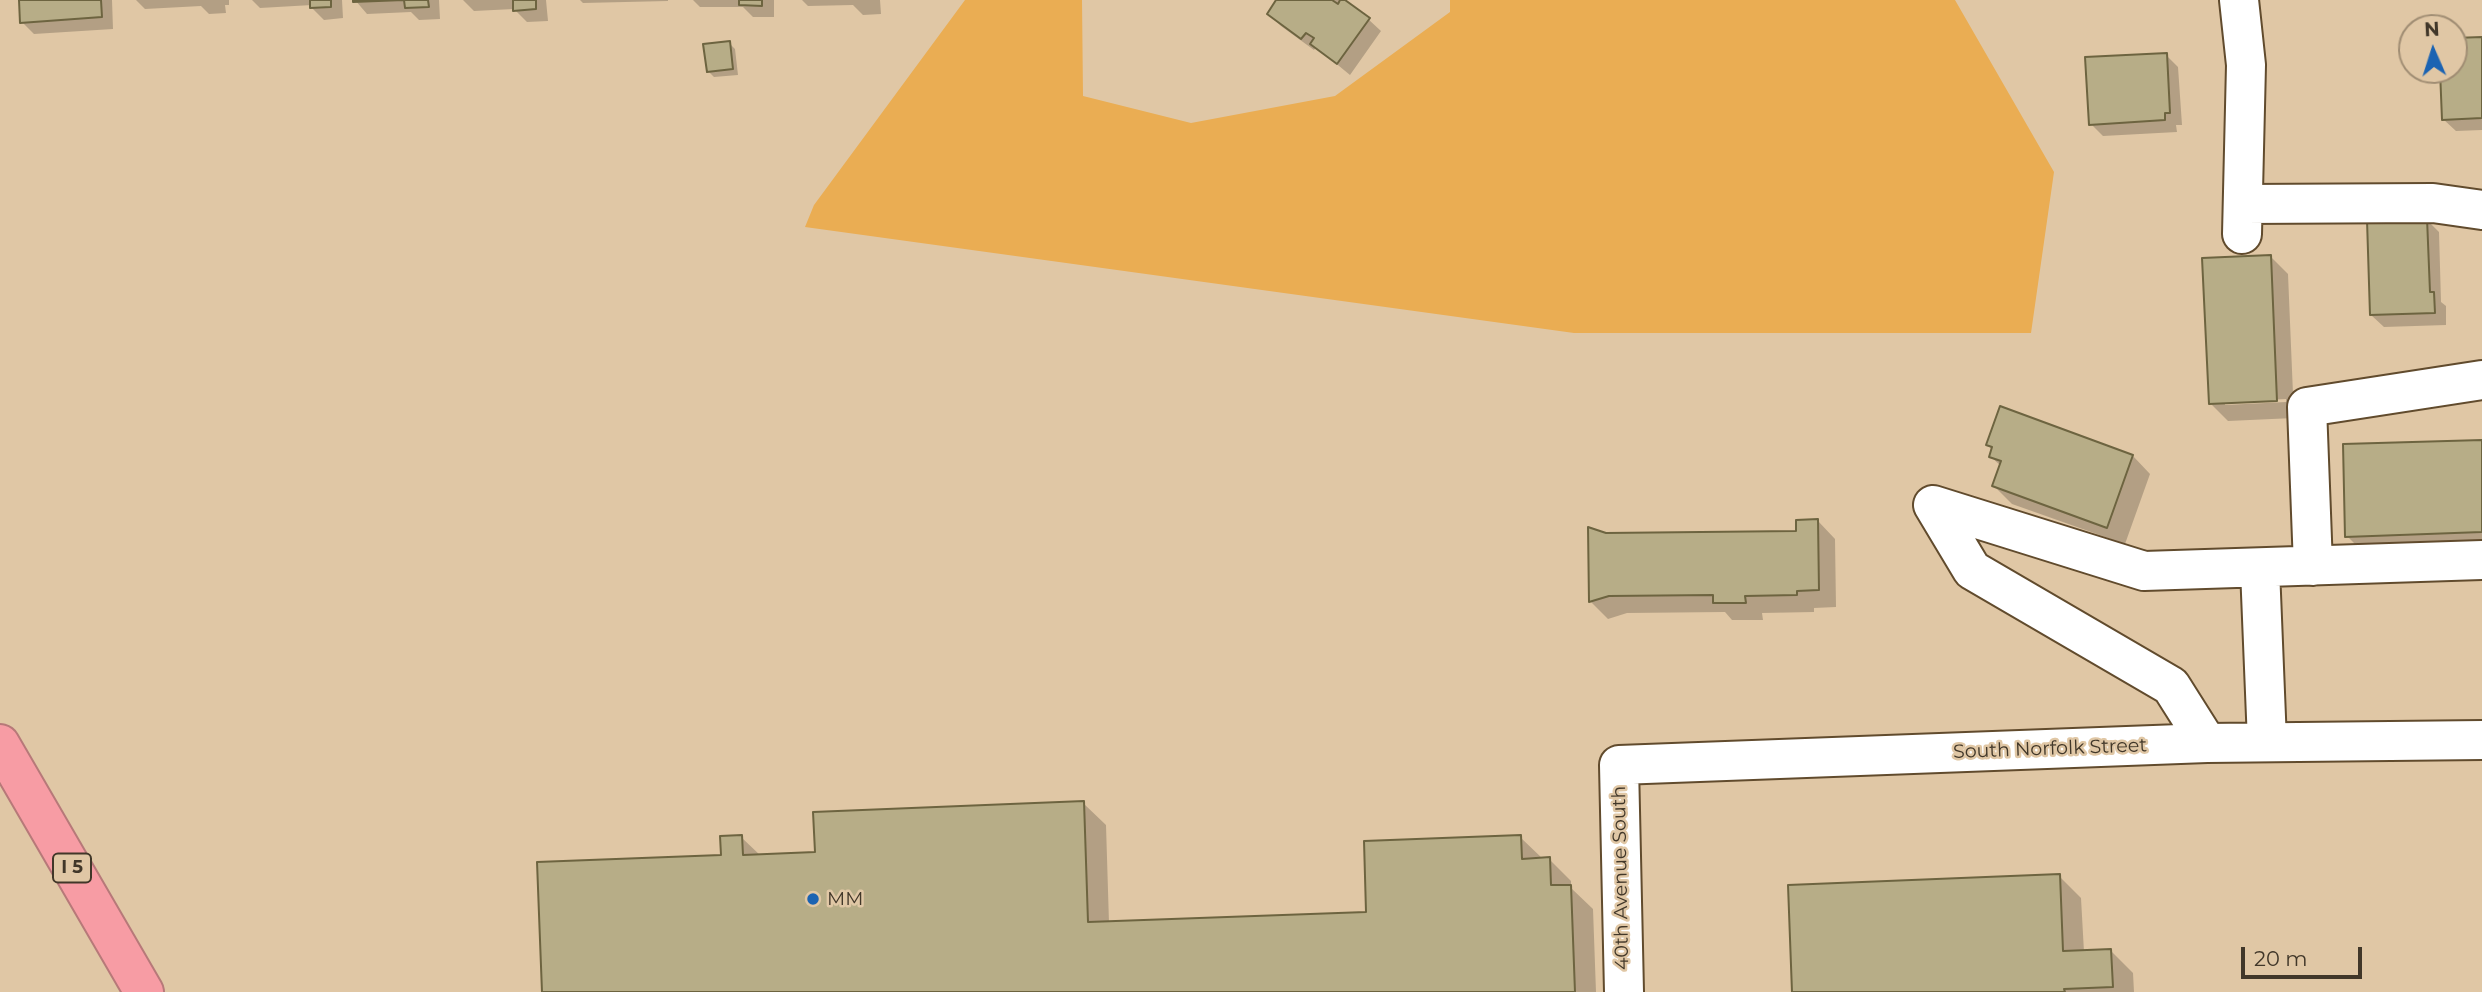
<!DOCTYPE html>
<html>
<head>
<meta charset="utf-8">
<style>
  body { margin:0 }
  #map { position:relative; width:2482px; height:992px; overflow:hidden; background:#e0c7a5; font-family:Montserrat,sans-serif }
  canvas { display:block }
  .north { position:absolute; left:2398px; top:14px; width:70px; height:70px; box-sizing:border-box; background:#e0c7a5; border:2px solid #a08d73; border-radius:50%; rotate:357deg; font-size:19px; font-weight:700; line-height:28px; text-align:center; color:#413729 }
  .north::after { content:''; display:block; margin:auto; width:24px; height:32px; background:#1b63b2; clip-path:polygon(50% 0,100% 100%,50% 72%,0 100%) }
  .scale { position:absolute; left:2241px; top:947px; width:121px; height:32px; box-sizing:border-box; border:4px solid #413729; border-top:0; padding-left:9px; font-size:21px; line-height:24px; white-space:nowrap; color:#413729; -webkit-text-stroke:5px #e0c7a5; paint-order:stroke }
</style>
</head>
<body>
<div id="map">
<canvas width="2482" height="992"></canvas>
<div class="north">N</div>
<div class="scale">20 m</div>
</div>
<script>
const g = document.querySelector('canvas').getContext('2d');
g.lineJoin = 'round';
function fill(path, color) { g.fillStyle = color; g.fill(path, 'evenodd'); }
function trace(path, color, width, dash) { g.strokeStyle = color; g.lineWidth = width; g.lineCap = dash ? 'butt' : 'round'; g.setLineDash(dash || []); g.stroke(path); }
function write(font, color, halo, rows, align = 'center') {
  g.font = font + ' Montserrat,sans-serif'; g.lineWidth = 5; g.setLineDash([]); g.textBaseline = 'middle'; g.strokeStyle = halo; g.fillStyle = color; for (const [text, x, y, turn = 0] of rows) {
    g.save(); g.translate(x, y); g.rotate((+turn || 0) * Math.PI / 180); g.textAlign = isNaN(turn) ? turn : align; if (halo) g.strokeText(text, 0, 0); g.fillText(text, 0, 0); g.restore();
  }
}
const green = new Path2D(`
  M965 0H1082L1083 96 1191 123 1335 96 1450 12V0H1955L2054 172 2031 333H1574L805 227 814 205Z`);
const shadow = new Path2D(`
  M21 0H112L113 29 34 34 22 22Z
  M136 0H229V5H225L226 13 209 14 201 6 145 9Z
  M252 0H342L343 18 324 20 312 8V5L260 8Z
  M355 0H439L440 19 419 20 411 12 367 14Z
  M463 0H546L548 21 527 22 514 9 474 11Z
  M580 0H668V1L583 3Z
  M693 0H774V17H753L743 7H700Z
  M802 0H880L881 14 863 15 853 5 808 6Z
  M1279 0H1339L1368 19 1381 31 1350 75 1316 47 1314 50 1281 26 1269 14Z
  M2482 39V130L2456 131 2443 119 2442 70H2454V40Z
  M729 43 735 49 738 75 714 77 708 71Z
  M2166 55 2178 67 2182 125H2176L2177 132 2103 136 2091 124Z
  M2427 220 2439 232 2441 302 2446 306V325L2384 327 2371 315Z
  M2271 257 2288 274 2294 418 2228 421 2210 403ZM2286 399V402L2225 405V402Z
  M2482 441V555L2369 558 2347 536Z
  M1988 445 2133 456 2150 474 2125 544 2012 504 1994 486 2001 466 1991 457 1993 450Z
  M1818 521 1835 539 1836 607 1814 608V612L1762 613 1763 620H1732L1725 612 1627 613 1608 619 1591 602 1590 530 1606 535 1797 533Z
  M1083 803 1106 825 1109 923 1368 914 1520 837 1543 859H1549L1571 881V888L1593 909 1596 992H544L723 857 741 837 761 856 816 854Z
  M2059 876 2081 898 2084 952 2111 951 2133 973 2134 992H1793Z`);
const building = new Path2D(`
  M19 0H101L102 17 20 23Z
  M310 0H331V7L310 8Z
  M353 0H428L429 7 405 8 404 0 353 2Z
  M513 0H536V9L513 11Z
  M739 0H762V6L739 5Z
  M1276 0H1332L1338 4 1340 0H1345L1370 18 1337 64 1310 44 1314 38 1306 33 1301 39 1267 14Z
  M2482 37V118L2442 120 2440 70H2454V38Z
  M730 41 733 69 707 72 703 44Z
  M2167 53 2170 113H2165V120L2089 125 2085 57Z
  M2427 218 2430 292H2434L2435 313 2370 315 2367 220Z
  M2271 255 2277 401 2209 404 2202 258Z
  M2000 406 2133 455 2107 528 1992 486 2001 461 1989 457 1992 447 1986 445Z
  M2482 440V532L2345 537 2343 444Z
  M1818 519 1819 590 1797 591V595L1745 596 1746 603H1713V595L1609 596 1589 602 1588 527 1606 533 1796 531V520Z
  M1084 801 1088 922 1366 912 1364 841 1521 835 1522 859 1550 857 1551 885H1571L1575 992H542L537 862 721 855 720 836 742 835 743 855 815 852 813 812Z
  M2060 874 2063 951 2111 949 2113 987 2064 989 2065 992H1792L1788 885Z`);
const minor = new Path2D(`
  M2239 0 2246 65 2242 234
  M2245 204 2433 203 2482 210
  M1933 505 2144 571 2482 560
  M1933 505 1972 570 2171 686 2207 743
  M2313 566 2307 407 2482 380
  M2260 569 2267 742
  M1624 992 1619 765 2207 743 2482 740`);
const highway = new Path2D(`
  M0 744 144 992`);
const markers = [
  [813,899,7,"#1b63b2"]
];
const shields = [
  [72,868,38]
];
const shieldNames = [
  ["I 5",72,868]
];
const streetNames = [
  ["South Norfolk Street",2050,749,-2],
  ["40th Avenue South",1621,878,-91]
];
const poiNames = [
  ["MM",827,899]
];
fill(green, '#eaad53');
fill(shadow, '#0003');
fill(building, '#b7ad87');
trace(building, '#6d6440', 2);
trace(minor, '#614b2d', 42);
trace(highway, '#b77979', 42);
trace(minor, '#fff', 38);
trace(highway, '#f79ca4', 38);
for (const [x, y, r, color] of markers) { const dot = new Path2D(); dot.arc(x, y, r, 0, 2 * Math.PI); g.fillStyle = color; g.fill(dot); trace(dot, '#e0c7a5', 2.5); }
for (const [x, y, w] of shields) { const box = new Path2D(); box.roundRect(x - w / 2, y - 14.5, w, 29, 5); g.fillStyle = '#e0c7a5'; g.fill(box); trace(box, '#413729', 2); }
write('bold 18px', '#413729', null, shieldNames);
write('19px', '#413729', '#e0c7a5', streetNames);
write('19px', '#413729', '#e0c7a5', poiNames, 'left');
</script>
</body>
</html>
